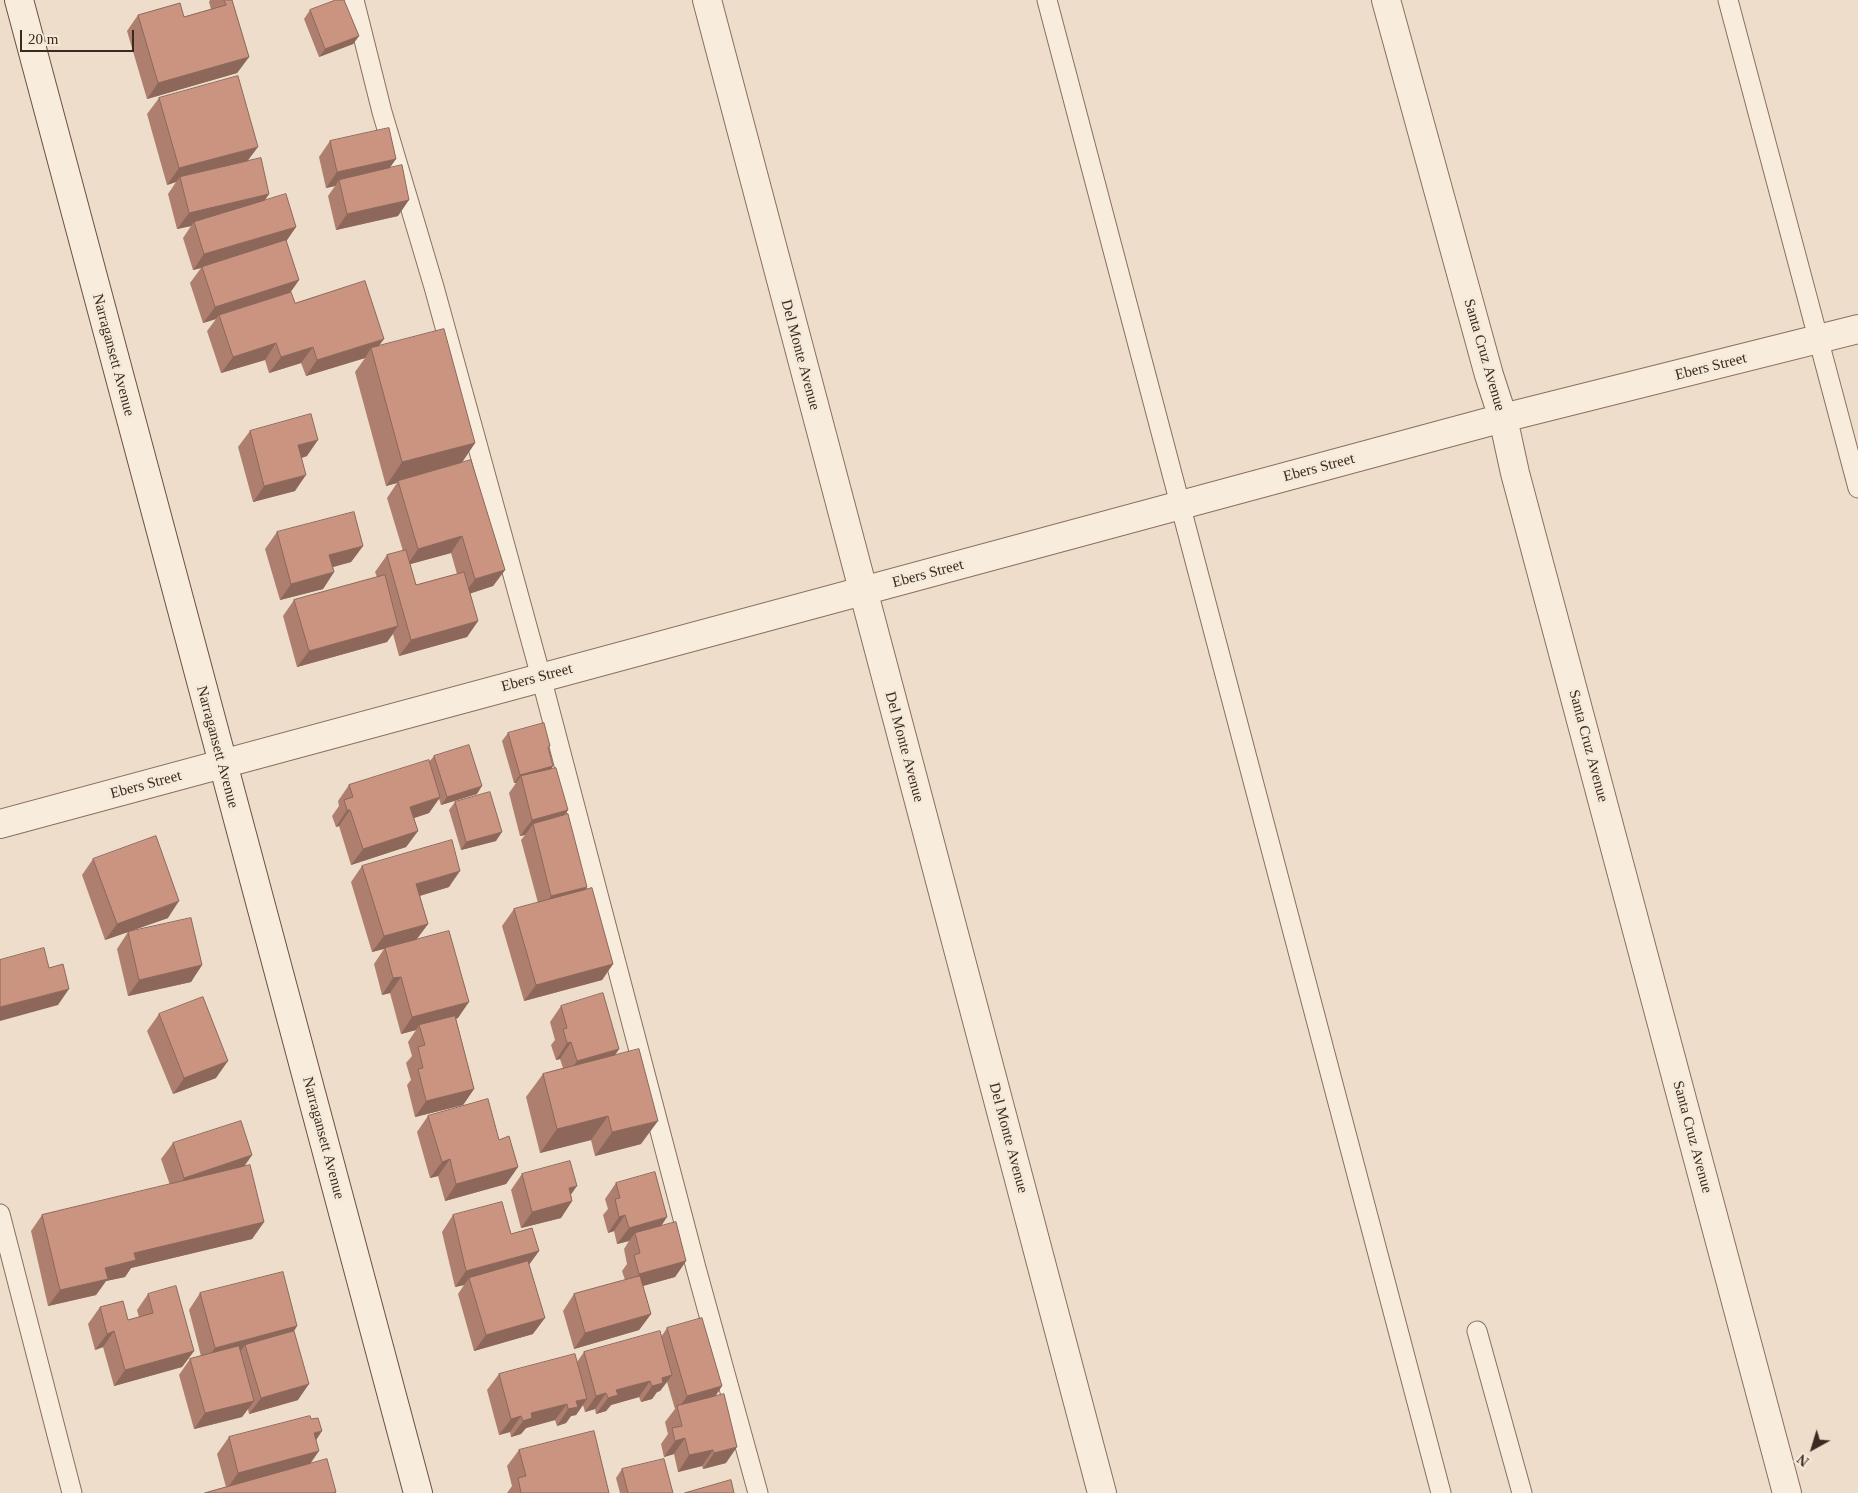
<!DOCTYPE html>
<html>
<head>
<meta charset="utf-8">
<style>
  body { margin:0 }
  #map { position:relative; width:1858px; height:1493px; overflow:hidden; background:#edddca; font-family:Georgia,serif }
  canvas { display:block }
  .north { position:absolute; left:1788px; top:1423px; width:50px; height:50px; -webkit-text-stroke:4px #f5e9d9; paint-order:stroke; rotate:219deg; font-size:14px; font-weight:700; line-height:20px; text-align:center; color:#3b2a21 }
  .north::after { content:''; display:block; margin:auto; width:18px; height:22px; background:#3b2a21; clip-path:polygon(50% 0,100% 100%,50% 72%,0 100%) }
  .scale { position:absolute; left:20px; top:30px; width:114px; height:22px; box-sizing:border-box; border:2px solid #3b2a21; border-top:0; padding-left:6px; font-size:15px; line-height:18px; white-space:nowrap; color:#3b2a21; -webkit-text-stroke:4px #f5e9d9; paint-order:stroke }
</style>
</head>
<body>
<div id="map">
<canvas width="1858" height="1493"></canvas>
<div class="north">N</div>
<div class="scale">20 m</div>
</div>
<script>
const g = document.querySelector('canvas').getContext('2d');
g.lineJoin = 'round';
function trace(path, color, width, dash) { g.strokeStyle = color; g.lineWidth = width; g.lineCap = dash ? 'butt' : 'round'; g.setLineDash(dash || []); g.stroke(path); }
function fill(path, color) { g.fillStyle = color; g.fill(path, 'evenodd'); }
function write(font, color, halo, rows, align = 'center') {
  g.font = font + ' Georgia,serif'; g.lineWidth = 5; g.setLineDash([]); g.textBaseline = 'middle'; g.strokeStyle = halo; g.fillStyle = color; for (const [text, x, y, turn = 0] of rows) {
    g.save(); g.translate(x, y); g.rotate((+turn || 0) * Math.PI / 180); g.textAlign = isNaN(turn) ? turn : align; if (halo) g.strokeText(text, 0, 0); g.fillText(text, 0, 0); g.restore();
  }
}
const lane = new Path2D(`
  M354 0 382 112 434 287 541 677 696 1268 758 1493
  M1047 0 1441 1493
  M1728 0 1858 488
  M0 1214 72 1493
  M1477 1331 1522 1493`);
const street = new Path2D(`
  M707 0 1102 1493
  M1386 0 1489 375 1503 418 1515 473 1787 1493
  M0 824 1503 418 1858 329`);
const secondary = new Path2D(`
  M19 0 418 1493`);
const wall = new Path2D(`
  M210 0H232L249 57 237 73 147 99 127 31 138 15 184 17 211 9 209 2Z
  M310 10 359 36 353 44 319 57 304 19Z
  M159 98 247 161 269 194 264 201 296 227 286 241 299 280 290 292 295 303 379 346 475 443 461 463 505 570 493 586 470 593 478 621 467 637 399 656 393 634 387 642 297 667 283 616 294 600 377 577 375 572 387 555 403 551 387 498 397 483 386 486 355 372 365 358 306 376 301 363 269 373 265 360 221 373 207 331 216 319 203 323 190 283 201 268 193 270 183 238 191 226 177 229 168 194 176 182 167 185 147 114ZM451 553 457 574 416 585 410 564Z
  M330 141 389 168 398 216 336 230 328 196 335 186 326 188 319 157Z
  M250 431 307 456 302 458 295 491 253 502 238 447Z
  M277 532 363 546 351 562 333 567 334 572 323 589 280 600 265 549Z
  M508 733 549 748 553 766 551 769 568 810 564 815 585 890 613 964 602 980 524 1001 502 926 514 909 538 903 521 840 525 835 520 836 509 793 516 783H514L502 741Z
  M434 756 477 794 441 805 439 799 429 813 414 818 418 831 406 847 351 865 339 826 336 827 332 816 339 806 338 801 349 785 429 762Z
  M455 802 496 841 461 850 449 810Z
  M93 859 168 918 105 940 82 875Z
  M362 866 449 887 420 896 428 924 416 940 458 1018 456 1019 474 1089 463 1105 415 1117 407 1085 411 1080 406 1063 412 1056 408 1042 416 1030 401 1034 390 993 382 995 374 964 384 949 372 952 351 882Z
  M128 932 202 965 191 982 128 996 117 949Z
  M561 1006 619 1049 615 1055 641 1144 595 1156 591 1140 540 1153 526 1097 543 1074 563 1068 560 1059 556 1060 551 1045 555 1040 550 1022Z
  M159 1014 216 1078 173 1094 147 1031Z
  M428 1116 499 1140 518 1167 506 1184 445 1201 438 1176 430 1178 417 1132Z
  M173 1143 252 1155 244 1167 264 1222 252 1239 131 1268 125 1277 106 1281 96 1295 48 1306 31 1231 42 1215 170 1185 161 1159Z
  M522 1174 571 1195 572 1201 561 1218 521 1228 511 1190Z
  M616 1183 662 1226 686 1261 675 1277 643 1286 651 1314 639 1330 574 1349 563 1311 574 1294 625 1280 622 1271 627 1264 624 1249 629 1241 617 1244 614 1231 608 1233 603 1215 608 1209 605 1199Z
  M453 1215 511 1234 539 1251 529 1265 533 1334 474 1351 458 1294 464 1285 455 1287 442 1232Z
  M200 1293 297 1326 294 1331 298 1400 249 1414 248 1409 242 1417 194 1429 179 1375 190 1359 201 1356 189 1310Z
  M148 1294 194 1351 182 1367 114 1386 103 1347 95 1350 88 1324 100 1307 128 1320 139 1317 137 1310Z
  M667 1328 722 1386 715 1397 726 1463 703 1469 702 1466 678 1472 674 1454 664 1457 661 1444 668 1434 665 1422 675 1409 667 1382 660 1391 657 1392 652 1399 641 1402 639 1397 611 1405 606 1411 596 1414 595 1409 585 1412 583 1405 576 1415 571 1416 566 1423 557 1426 555 1420 526 1428 521 1434 511 1437 510 1432 499 1435 487 1390 499 1374 577 1362 584 1352 661 1337Z
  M229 1437 316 1440 310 1464 336 1492V1493H205L226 1487 217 1454Z
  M519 1450 609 1493H507L512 1486 507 1466Z
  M622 1469 673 1493H620L616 1478Z`);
const shadedWall = new Path2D(`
  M359 36 353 44 319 57 325 49Z
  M249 57 237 73 147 99 158 83Z
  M258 147 246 163 180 177 176 182 167 185 179 168Z
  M396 159 385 175 339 180 335 186 326 188 337 172Z
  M269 194 258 210 194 222 191 226 177 229 189 213Z
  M409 200 398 216 336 230 347 214Z
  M296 227 285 243 202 267 201 268 193 270 204 254Z
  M299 280 288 296 219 315 216 319 203 323 215 307Z
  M384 339 373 354 371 348 365 358 306 376 317 360Z
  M276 343 265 360 221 373 233 357Z
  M313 347 301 363 269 373 281 357Z
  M318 440 307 456 287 462 298 445Z
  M475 443 459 467 398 481 397 483 386 486 402 462Z
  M306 475 295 491 253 502 264 486Z
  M462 536 451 553 407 565 418 549Z
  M363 546 351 562 318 571 329 555Z
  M505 570 493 586 463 596 475 579Z
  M334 572 323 589 280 600 291 584Z
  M478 621 467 637 399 656 411 640Z
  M398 626 387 642 297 667 309 651Z
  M553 766 547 775 521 776 516 783H514L520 775Z
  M482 786 477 794 441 805 447 797Z
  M440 797 429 813 399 823 410 807Z
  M347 810H350L339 826 336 827Z
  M568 810 556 827 533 824 525 835 520 836 532 820Z
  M418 831 406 847 351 865 363 849Z
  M502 832 496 841 461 850 466 842Z
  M460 871 449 887 405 900 416 884Z
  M587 887 576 903 540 912 551 896Z
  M179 901 168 918 105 940 117 924Z
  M428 924 416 940 372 952 384 936Z
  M613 964 602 980 524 1001 536 985Z
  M202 965 191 982 128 996 139 980Z
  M401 977 390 993 382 995 393 978Z
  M69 989 58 1005 0 1021V1007Z
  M469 1002 458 1018 420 1028 419 1025 416 1030 401 1034 412 1017Z
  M571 1042 560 1059 556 1060 567 1043Z
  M619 1049 608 1065 566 1077 577 1061Z
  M228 1061 216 1078 173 1094 184 1078Z
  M474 1089 463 1105 415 1117 426 1101Z
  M608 1116 591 1140 540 1153 557 1129Z
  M658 1121 641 1144 595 1156 612 1132Z
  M252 1155 240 1171 173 1194 184 1178Z
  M450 1159 438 1176 430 1178 442 1162Z
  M518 1167 506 1184 445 1201 456 1184Z
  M577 1186 565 1203 569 1188Z
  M572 1201 561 1218 521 1228 532 1212Z
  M625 1215 614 1231 608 1233 619 1217Z
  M667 1217 656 1234 635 1233 629 1241 617 1244 629 1228Z
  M264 1222 252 1239 131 1268 125 1277 106 1281 96 1295 48 1306 60 1290 134 1253Z
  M539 1251 527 1267 469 1278 464 1285 455 1287 466 1271Z
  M686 1261 675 1277 628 1290 639 1274Z
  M651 1314 639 1330 574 1349 585 1333Z
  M545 1318 533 1334 474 1351 486 1335Z
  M297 1326 286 1343 245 1345 238 1355 203 1364 215 1348Z
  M114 1331 103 1347 95 1350 107 1334Z
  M194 1351 182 1367 114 1386 125 1370Z
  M672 1375 660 1391 657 1392 652 1399 641 1402 652 1386 662 1378Z
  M650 1381 639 1397 611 1405 606 1411 596 1414 608 1398 616 1390Z
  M309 1384 298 1400 249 1414 261 1398Z
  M722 1386 710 1403 678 1409 687 1396Z
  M606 1393 595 1409 585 1412 596 1396Z
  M587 1399 576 1415 571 1416 566 1423 557 1426 568 1409 576 1401Z
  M254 1401 242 1417 194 1429 205 1413Z
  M567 1404 555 1420 526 1428 521 1434 511 1437 523 1421 531 1413Z
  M521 1416 510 1432 499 1435 511 1419Z
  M322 1431 311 1448 314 1433Z
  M685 1438 674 1454 664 1457 675 1441Z
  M737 1447 726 1463 703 1469 714 1453Z
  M713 1450 702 1466 678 1472 689 1455Z
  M319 1451 308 1467 227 1489 238 1473Z`);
const building = new Path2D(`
  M224 0H232L249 57 158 83 138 15 180 3 184 17 226 5Z
  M336 0H344L359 36 325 49 310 10Z
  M238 76 258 147 179 168 159 98Z
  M389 128 396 159 337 172 330 141Z
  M261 158 269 194 189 213 180 177Z
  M402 165 409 200 347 214 339 180Z
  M286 194 296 227 204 254 194 222Z
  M286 240 299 280 215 307 202 267Z
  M365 281 384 339 317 360 313 347 281 357 276 343 233 357 219 315 291 292 295 303Z
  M444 329 475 443 402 462 371 348Z
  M311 414 318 440 298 445 306 475 264 486 250 431Z
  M471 460 505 570 475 579 462 536 418 549 398 481Z
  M354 512 363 546 329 555 334 572 291 584 277 532Z
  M406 550 416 585 464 572 478 621 411 640 387 555Z
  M385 575 398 626 309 651 294 600Z
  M544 723 550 746 548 747 553 766 520 775 508 733Z
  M469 745 482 786 447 797 434 756Z
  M429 760 440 797 410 807 418 831 363 849 350 810H347L344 800 353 797 349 785Z
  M556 768 568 810 532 820 521 776Z
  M490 792 502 832 466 842 455 802Z
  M568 814 587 887 551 896 533 824Z
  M156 836 179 901 117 924 93 859Z
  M452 840 460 871 416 884 428 924 384 936 362 866Z
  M592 888 613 964 536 985 514 909Z
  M191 918 202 965 139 980 128 932Z
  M449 931 469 1002 412 1017 401 977 393 978 385 948Z
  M44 948 49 968 63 964 69 989 0 1007V960Z
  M603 993 619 1049 577 1061 571 1042 567 1043 563 1029 567 1028 561 1006Z
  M203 997 228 1061 184 1078 159 1014Z
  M455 1016 474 1089 426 1101 418 1069 423 1068 418 1047 425 1045 419 1025Z
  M639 1049 658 1121 612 1132 608 1116 557 1129 543 1074Z
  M488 1099 499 1140 509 1136 518 1167 456 1184 450 1159 442 1162 428 1116Z
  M241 1121 252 1155 184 1178 173 1143Z
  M570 1161 577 1186 569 1188 572 1201 532 1212 522 1174Z
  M250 1165 264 1222 134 1253 136 1260 105 1268 108 1279 60 1290 42 1215Z
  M655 1172 667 1217 629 1228 625 1215 619 1217 615 1199 620 1198 616 1183Z
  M502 1202 511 1234 532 1228 539 1251 466 1271 453 1215Z
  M676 1222 686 1261 639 1274 634 1255 640 1253 635 1233Z
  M528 1261 545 1318 486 1335 469 1278Z
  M283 1272 297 1326 215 1348 200 1293Z
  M640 1276 651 1314 585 1333 574 1294Z
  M176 1286 194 1351 125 1370 114 1331 107 1334 100 1307 123 1301 128 1320 153 1313 148 1294Z
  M702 1318 722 1386 687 1396 667 1328Z
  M294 1331 309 1384 261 1398 245 1345Z
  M660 1331 672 1375 662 1378 663 1383 652 1386 650 1381 616 1390 618 1395 608 1398 606 1393 596 1396 584 1352Z
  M239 1346 254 1401 205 1413 190 1359Z
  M575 1354 587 1399 576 1401 578 1407 568 1409 567 1404 531 1413 532 1418 523 1421 521 1416 511 1419 499 1374Z
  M724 1394 737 1447 714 1453 713 1450 689 1455 685 1438 675 1441 672 1428 682 1426 677 1406Z
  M310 1416 311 1419 318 1418 322 1431 314 1433 319 1451 238 1473 229 1437Z
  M594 1431 609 1493H521L518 1478 526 1476 519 1450Z
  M327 1459 336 1492 332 1493H205Z
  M664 1459 673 1493H628L622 1469Z
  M731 1480 734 1493H685Z`);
const streetNames = [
  ["Narragansett Avenue",113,355,75],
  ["Del Monte Avenue",800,355,75],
  ["Santa Cruz Avenue",1484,355,74],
  ["Ebers Street",1711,367,-14],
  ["Ebers Street",1319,468,-15],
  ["Ebers Street",928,574,-15],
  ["Ebers Street",537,678,-15],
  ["Santa Cruz Avenue",1588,746,75],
  ["Narragansett Avenue",217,747,75],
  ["Del Monte Avenue",904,747,75],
  ["Ebers Street",146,785,-15],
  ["Santa Cruz Avenue",1692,1137,75],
  ["Narragansett Avenue",323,1138,75],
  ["Del Monte Avenue",1008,1138,75]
];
trace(lane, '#8a6f5e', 21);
trace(street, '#8a6f5e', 30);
trace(secondary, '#6c5041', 30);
trace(lane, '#f8ecdd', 19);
trace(street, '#f8ecdd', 28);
trace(secondary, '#f8ecdd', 28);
fill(wall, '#ae7f6f');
fill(shadedWall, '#8d685a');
fill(building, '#ca9481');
trace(building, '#8d685a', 1);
write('15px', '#3b2a21', '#f5e9d9', streetNames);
</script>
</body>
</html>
